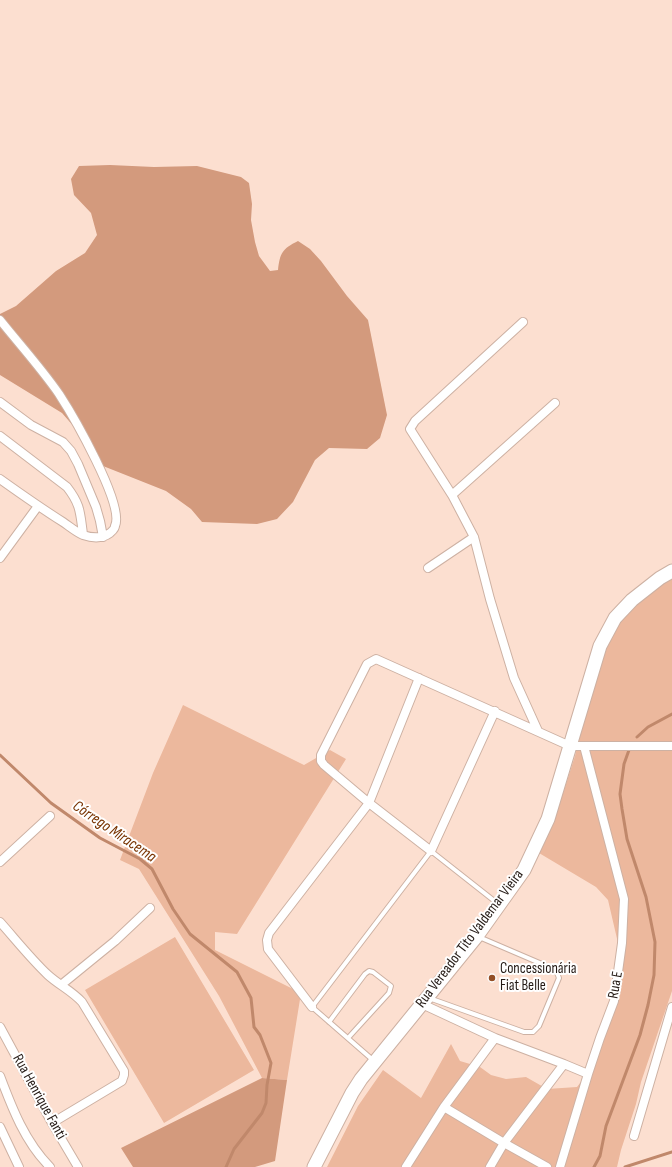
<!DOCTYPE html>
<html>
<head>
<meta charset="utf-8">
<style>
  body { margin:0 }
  canvas { display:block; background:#fcdfd0 }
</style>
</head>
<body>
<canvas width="672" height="1167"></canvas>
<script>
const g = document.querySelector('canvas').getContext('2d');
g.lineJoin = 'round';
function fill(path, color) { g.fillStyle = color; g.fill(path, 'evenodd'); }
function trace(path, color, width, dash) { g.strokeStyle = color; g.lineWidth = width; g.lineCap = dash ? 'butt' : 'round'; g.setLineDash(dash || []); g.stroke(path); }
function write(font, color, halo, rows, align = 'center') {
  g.font = font + ' "Sofia Sans Condensed",sans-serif'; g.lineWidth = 4; g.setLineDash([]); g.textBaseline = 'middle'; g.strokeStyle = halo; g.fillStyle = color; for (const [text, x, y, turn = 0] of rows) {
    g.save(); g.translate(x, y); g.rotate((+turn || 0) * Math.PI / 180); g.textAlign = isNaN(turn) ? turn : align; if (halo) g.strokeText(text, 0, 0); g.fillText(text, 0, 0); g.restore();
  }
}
const green = new Path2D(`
  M672 575V991L641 1082 636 1104 621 1150 617 1167H327L358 1106 383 1070 421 1098 451 1044 460 1061 480 1067 491 1075 506 1079 526 1077 547 1089 577 1087 587 1074 621 987 618 943 608 900 596 887 539 853 557 812 575 756 595 674 606 636 623 612Z
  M183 705 304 765 330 750 346 759 237 934 215 932V950L301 993 287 1080 262 1078 219 996 139 869 120 860 153 773Z
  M175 937 254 1070 164 1123 85 990Z`);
const forest = new Path2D(`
  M110 165 154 167 197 166 241 177 249 183 252 204 251 220 255 242 259 256 270 271 278 270C280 253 282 249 298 241L310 249 321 261 347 296 368 320 387 415 380 438 367 449 329 448 315 460 293 502 277 519 257 524 202 522 191 509 166 491 98 464 89 444 62 413 0 375V314L16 306 56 271 85 253 97 235 91 213 74 195 71 179 79 166Z
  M262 1078 287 1080 275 1161 255 1167H133L121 1148Z`);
const stream = new Path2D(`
  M637 737 648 727 672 714
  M0 755 51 803 100 838 140 859 152 869 173 909 190 934 237 972 251 998 254 1027 260 1035 271 1063 267 1085 266 1103 262 1113 234 1149 226 1167
  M594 1167 600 1156 606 1126 640 1035 648 1005 654 975 655 942 646 897 627 839 622 809 620 794 624 764 629 750
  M625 1167 672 1152`);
const service = new Path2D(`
  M429 998 524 1032H533L539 1026 559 978 556 970 479 937
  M329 1022 365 974 369 971 373 972 391 986 389 993 348 1038
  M374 1061 312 1007 431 851 497 903`);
const minor = new Path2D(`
  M0 320C20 345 41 368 59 394 72 414 125 505 115 526 115 529 111 532 110 533 102 539 92 538 83 535 76 532 69 526 63 522 41 508 21 494 0 479
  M523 322 415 421 410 429 452 495 474 537 490 599 514 678 538 731
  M0 402 31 425 63 442 71 451 78 464 96 507 100 521 103 537
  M0 436 67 487C81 505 80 513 83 534
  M452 495 555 403
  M0 558 38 506
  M428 568 474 537
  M495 711 431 851 369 803 324 765 321 761V755L367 664 376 659 570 746H672
  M0 862 50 816
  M0 922C16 940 31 959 48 975 59 985 72 991 82 1002L124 1071V1075L122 1081 52 1123
  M61 985 115 941 150 908
  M422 1004 495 1038 444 1107
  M312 1007 268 949 267 940 269 933 369 803 419 678
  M0 1027 52 1123 78 1167
  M495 1038 564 1064
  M0 1076C12 1108 25 1142 50 1167
  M0 1127 19 1167
  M634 1136 672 1007
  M406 1167 444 1107 504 1143 547 1167
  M490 1167 504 1143 564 1064 588 1074 600 1038 614 1001 622 943 624 899 584 746
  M560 1167 588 1074`);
const primary = new Path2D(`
  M314 1167 352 1093 361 1079 477 936 524 870 548 819 600 646 615 618 632 600 660 578 672 571`);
const markers = [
  [492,978,4,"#944f26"]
];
const streetNames = [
  ["Rua Vereador Tito Valdemar Vieira",470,939,-53],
  ["Rua E",616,985,-80],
  ["Rua Henrique Fanti",39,1097,61]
];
const poiNames = [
  ["Concessionária",500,969],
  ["Fiat Belle",500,986]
];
const waterNames = [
  ["Córrego Miracema",114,832,34]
];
fill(green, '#ecb89d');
fill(forest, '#d39a7d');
trace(stream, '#c0886b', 3);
trace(service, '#cdb1a3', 6);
trace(minor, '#cdb1a3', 10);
trace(primary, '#cdb1a3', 15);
trace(service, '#fff', 4);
trace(minor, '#fff', 8);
trace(primary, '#fff', 13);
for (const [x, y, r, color] of markers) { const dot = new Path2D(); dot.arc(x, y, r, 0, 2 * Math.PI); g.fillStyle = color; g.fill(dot); trace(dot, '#fff', 1.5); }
write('15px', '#241a15', '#fff', streetNames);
write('15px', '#241a15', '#fff', poiNames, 'left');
write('italic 16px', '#783301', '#fff', waterNames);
</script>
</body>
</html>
